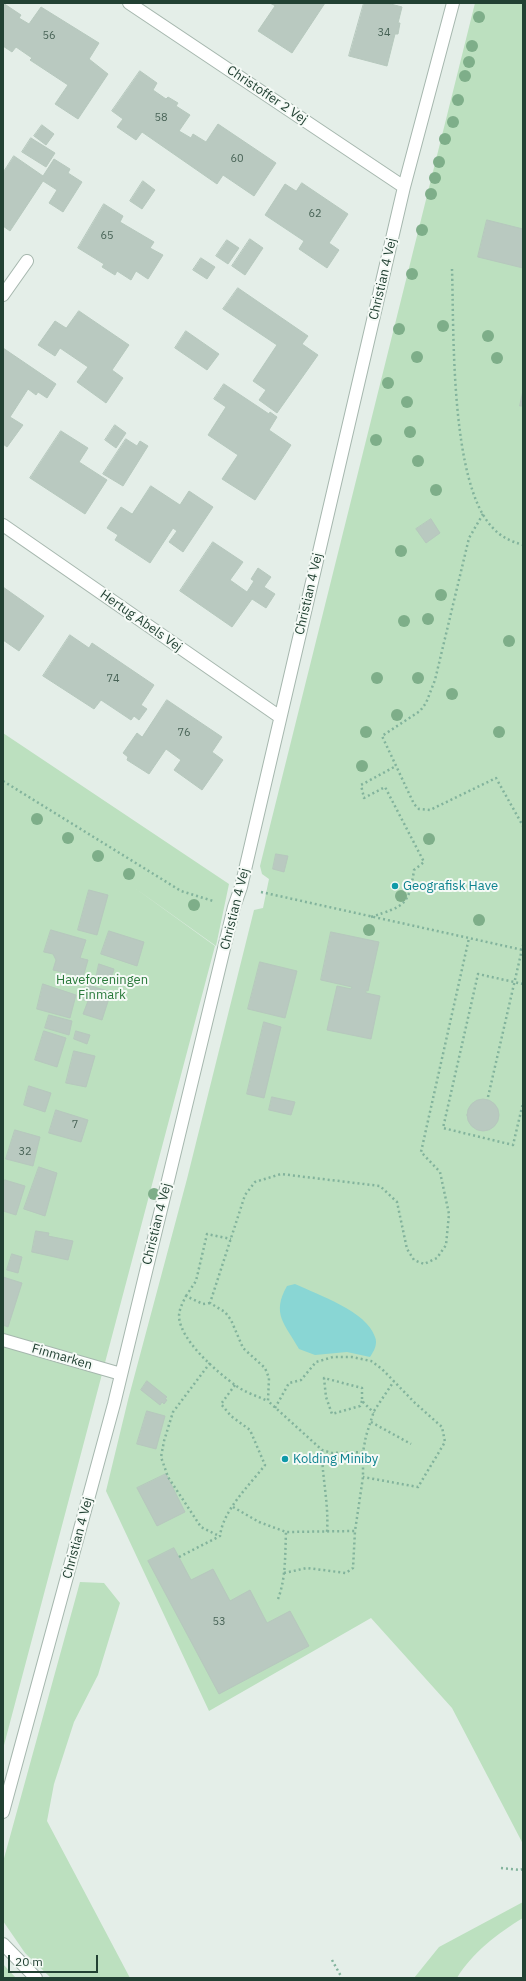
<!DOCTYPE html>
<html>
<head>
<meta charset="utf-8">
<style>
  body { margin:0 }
  #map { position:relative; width:526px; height:1981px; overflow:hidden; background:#e4eee8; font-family:"IBM Plex Sans",sans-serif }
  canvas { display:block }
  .frame { position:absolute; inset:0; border:4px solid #224133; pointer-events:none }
  .scale { position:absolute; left:8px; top:1955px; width:90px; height:18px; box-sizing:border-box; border:2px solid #224133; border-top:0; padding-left:5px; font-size:12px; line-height:14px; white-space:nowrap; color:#224133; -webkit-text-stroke:3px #f5faf6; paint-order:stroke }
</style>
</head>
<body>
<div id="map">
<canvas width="526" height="1981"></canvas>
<div class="frame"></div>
<div class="scale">20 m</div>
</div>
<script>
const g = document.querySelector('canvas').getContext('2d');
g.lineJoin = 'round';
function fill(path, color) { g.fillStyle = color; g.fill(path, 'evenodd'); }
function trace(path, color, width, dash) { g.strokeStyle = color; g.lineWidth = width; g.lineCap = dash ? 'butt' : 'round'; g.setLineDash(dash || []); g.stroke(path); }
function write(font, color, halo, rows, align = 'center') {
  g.font = font + ' "IBM Plex Sans",sans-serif'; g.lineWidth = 4; g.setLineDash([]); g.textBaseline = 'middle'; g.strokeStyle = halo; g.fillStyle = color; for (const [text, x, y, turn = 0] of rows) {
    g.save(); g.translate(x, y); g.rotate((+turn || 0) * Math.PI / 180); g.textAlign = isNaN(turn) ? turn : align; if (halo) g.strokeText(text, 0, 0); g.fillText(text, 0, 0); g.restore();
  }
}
const green = new Path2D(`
  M475 3H523V1844L452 1708 371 1618 209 1711 106 1491 128 1400 187 1179 254 910 263 908 269 879 262 874 260 866Z
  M3 733 229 884 216 946 132 886 215 946 3 1749Z
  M80 1582 104 1583 120 1603 98 1675 74 1722 54 1784 47 1821 130 1978H51L25 1953 3 1921V1862Z
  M523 1902V1918C498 1933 472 1953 457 1978H414L439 1947Z
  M3 1964 16 1978H3Z`);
const water = new Path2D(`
  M295 1284C318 1295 367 1311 375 1337 378 1344 374 1351 370 1357L347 1352 315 1355 299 1349C285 1324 271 1314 287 1286Z`);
const building = new Path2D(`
  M3 3 21 15 19 18 29 24 41 7 99 43 89 59 108 74 78 119 55 104 68 85 30 60 32 58 16 47 12 52 3 46Z
  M270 3H325L292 53 258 31 275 6Z
  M364 3H387L402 7 398 23H400L398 34H395L387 66 349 56Z
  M140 71 157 83 153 90 166 99 168 97 178 103 176 106 190 115 179 131 191 138 193 134 206 142 218 124 276 163 254 196 223 175 217 184 142 132 136 140 117 127 123 119 112 111Z
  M42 125 54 134 46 145 34 136Z
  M31 138 55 153 46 167 22 152Z
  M14 156 43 176 54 159 70 169 68 173 82 182 63 212 49 203 57 190 43 181 10 231 3 226V173Z
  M143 181 155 190 142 209 130 201Z
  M302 183 348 214 329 243 339 250 327 268 299 249 304 241 265 215 285 184 296 191Z
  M104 204 123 216 120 222 154 242 150 248 163 255 148 279 136 271 131 280 117 271 115 275 102 267 104 264 78 248Z
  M487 220 523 229V268L478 257Z
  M250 239 263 248 245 275 232 266Z
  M227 240 239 248 228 264 216 256Z
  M201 258 215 267 207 279 193 270Z
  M238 288 308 336 302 344 318 355 277 413 259 400 266 390 253 381 277 345 223 309Z
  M79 311 129 345 112 370 123 378 106 403 77 382 88 367 60 348 55 356 38 345 55 321 66 328Z
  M186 331 219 354 207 370 175 348Z
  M3 348 56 384 47 398 38 392 36 395 28 389 10 417 23 425 7 447 3 444Z
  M224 384 269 414 270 412 277 417 269 430 291 445 255 500 222 479 238 455 208 435 226 407 214 399Z
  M523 391V406H520Z
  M115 425 126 433 116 448 105 440Z
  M61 431 88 448 79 462 107 480 85 514 30 478Z
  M126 439 137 446 140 441 148 446 123 486 103 474Z
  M151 486 180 505 189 491 213 507 183 552 169 542 177 531 173 528 150 563 115 540 118 535 107 528 121 507 132 514Z
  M431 519 440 533 426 543 416 529Z
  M213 542 243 562 230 580 247 592 254 581 251 579 258 568 271 577 264 587 275 594 266 608 252 599 232 627 180 591Z
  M3 587 44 616 19 651 3 640Z
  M70 635 89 648 92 643 154 685 141 705 147 709 139 720 134 716 131 720 101 700 94 709 43 676Z
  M167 700 222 737 212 752 223 760 202 790 174 770 181 760 166 749 149 774 127 760 128 757 123 753 137 733 142 737Z
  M276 854 288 856 284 872 273 869Z
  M89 890 108 895 97 935 78 930Z
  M51 930 86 940 80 958 88 960 83 977 53 970 56 960 53 954 44 952Z
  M109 931 144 942 137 966 101 954Z
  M331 932 379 942 368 991 366 990V993L380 996 371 1039 327 1030 337 986 351 989 352 987 321 980Z
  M260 962 297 971 285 1018 248 1009Z
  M99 964 114 969 110 983 96 979Z
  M43 984 76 995 70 1018 37 1009Z
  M88 985 111 992 102 1020 83 1014 88 1001 84 1000Z
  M49 1015 72 1021 69 1035 45 1028Z
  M264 1022 281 1027 264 1098 247 1094Z
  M44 1031 66 1038 57 1067 35 1060Z
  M76 1031 90 1035 87 1044 74 1039Z
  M74 1051 95 1056 86 1087 66 1083Z
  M29 1086 51 1093 45 1112 24 1105Z
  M272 1097 295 1102 291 1115 269 1110Z
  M467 1115a16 16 0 1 1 32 0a16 16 0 1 1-32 0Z
  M56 1110 88 1120 81 1142 49 1133Z
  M15 1130 40 1137 33 1166 6 1159Z
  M39 1167 57 1173 45 1216 24 1209Z
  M5 1180 25 1186 16 1215 3 1211V1188Z
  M36 1231 49 1233 48 1236 73 1241 68 1260 32 1252Z
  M12 1254 22 1257 18 1273 7 1270Z
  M3 1277 22 1283 8 1327 3 1325Z
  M147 1381 167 1397 165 1399 167 1400 164 1404 162 1402 160 1405 141 1390Z
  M147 1411 165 1416 156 1449 137 1444Z
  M166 1474 185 1512 157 1526 137 1488Z
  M174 1548 191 1580 213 1569 230 1601 250 1590 267 1623 290 1611 309 1646 219 1694 148 1561Z`);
const path = new Path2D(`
  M452 269C454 331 450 482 492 527 501 537 510 541 523 545
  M483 514 469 538 435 680 426 703 420 711 382 736 414 804 419 809 430 810 496 778 523 826
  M3 781 181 891 213 901
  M261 892 523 950
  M371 917C404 906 409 906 414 870L424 862 385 787 364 798 361 785 396 766
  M523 984 478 974 443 1128 513 1145 523 1103
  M488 1097 523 945
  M186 1296 196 1281 207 1234 231 1239
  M210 1303 203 1304 186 1296C183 1302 179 1309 179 1317 181 1341 216 1371 235 1385 244 1392 257 1396 268 1401
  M210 1363 173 1412 164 1441 161 1457 168 1477 201 1527 219 1536
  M362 1401 360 1406 332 1414 326 1397 324 1378 362 1388V1401L374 1413
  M275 1408 289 1383 301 1380 316 1362 333 1357H352L371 1361 382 1369 415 1403 442 1427 445 1442 418 1487 363 1477
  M371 1422 411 1444
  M322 1450C322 1479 329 1503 327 1532
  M363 1452 332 1453 322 1450 268 1401 269 1378 265 1368 243 1348 231 1320 225 1312 210 1303 245 1195 255 1182 281 1174 380 1186 397 1202 407 1249 414 1260 424 1264 437 1258 446 1245 449 1214 440 1172 421 1152 469 938
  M233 1507 259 1522 286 1532 355 1531 363 1477V1452L366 1436 374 1411 394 1381
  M179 1557 220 1536C223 1510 249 1486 265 1465L250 1430 231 1416 221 1404 235 1385
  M284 1573 307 1568 346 1573 353 1568 355 1531
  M278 1599C286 1578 285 1555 286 1532
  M501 1868 520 1870 523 1869
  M332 1960 342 1978`);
const minor = new Path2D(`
  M129 3 404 187
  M3 295 27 261
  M3 525 280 717
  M3 1340 121 1374
  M3 1812 114 1404 234 907 241 887 404 187 453 3
  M3 1944 36 1978`);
const trees = [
  [479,17],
  [472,46],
  [469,62],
  [465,76],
  [458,100],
  [453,122],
  [445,139],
  [439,162],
  [435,178],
  [431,194],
  [422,230],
  [412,274],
  [443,326],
  [399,329],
  [488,336],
  [417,357],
  [497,358],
  [388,383],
  [407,402],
  [410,432],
  [376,440],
  [418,461],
  [436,490],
  [401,551],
  [441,595],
  [428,619],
  [404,621],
  [509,641],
  [377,678],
  [418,678],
  [452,694],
  [397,715],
  [366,732],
  [499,732],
  [362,766],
  [37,819],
  [68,838],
  [429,839],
  [98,856],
  [129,874],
  [401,896],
  [194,905],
  [479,920],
  [369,930],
  [154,1194]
];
const markers = [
  [395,886,4,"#0f9aa8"],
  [285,1459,4,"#0f9aa8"]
];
const numberNames = [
  ["34",384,33],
  ["56",49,36],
  ["58",161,118],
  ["60",237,159],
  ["62",315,214],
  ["65",107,236],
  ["74",113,679],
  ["76",184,733],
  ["7",75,1125],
  ["32",25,1152],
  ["53",219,1622]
];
const streetNames = [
  ["Christoffer 2 Vej",267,95,34],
  ["Christian 4 Vej",383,279,-77],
  ["Christian 4 Vej",309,594,-77],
  ["Hertug Abels Vej",141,621,35],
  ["Christian 4 Vej",235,909,-76],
  ["Christian 4 Vej",157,1224,-76],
  ["Finmarken",62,1357,16],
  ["Christian 4 Vej",78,1538,-75]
];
const cultureNames = [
  ["Geografisk Have",403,886],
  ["Kolding Miniby",293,1459]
];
const parkNames = [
  ["Haveforeningen",102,980],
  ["Finmark",102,995]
];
fill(green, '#bce0bf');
fill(water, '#89d6d4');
fill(building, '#b9c9c0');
trace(building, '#b6c8bd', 1);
trace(minor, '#a6b7ae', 14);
trace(path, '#82b39c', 2.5, [2, 3]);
trace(minor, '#fff', 12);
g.fillStyle = '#7eae89';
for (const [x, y] of trees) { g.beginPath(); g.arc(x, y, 6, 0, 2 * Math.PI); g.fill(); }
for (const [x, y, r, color] of markers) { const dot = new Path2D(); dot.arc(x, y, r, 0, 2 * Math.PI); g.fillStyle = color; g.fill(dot); trace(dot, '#f5faf6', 1.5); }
write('11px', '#486356', null, numberNames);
write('13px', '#224133', '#f5faf6', streetNames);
write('13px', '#0d838f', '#f5faf6', cultureNames, 'left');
write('13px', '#2a7a3b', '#f5faf6', parkNames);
</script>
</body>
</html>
